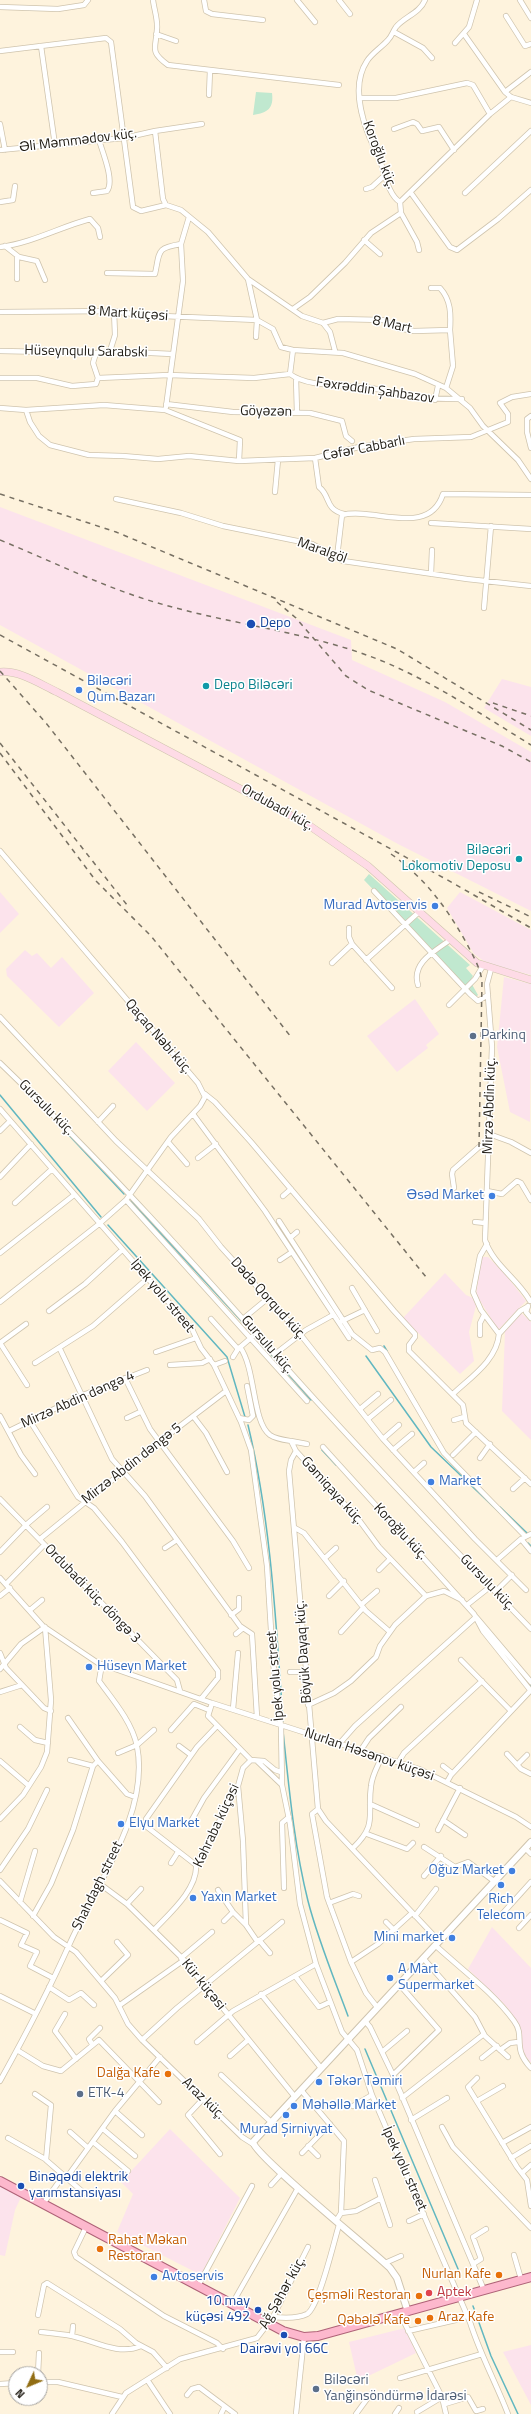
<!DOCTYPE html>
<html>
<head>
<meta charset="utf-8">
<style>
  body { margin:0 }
  #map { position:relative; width:531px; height:2414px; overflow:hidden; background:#fef3dd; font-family:"Titillium Web",sans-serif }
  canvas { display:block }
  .north { position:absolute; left:8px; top:2366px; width:40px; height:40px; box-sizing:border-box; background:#fff; border:1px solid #a6a4a1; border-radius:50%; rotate:226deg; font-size:11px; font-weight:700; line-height:16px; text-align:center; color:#201c14 }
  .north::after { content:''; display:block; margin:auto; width:14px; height:18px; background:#916d13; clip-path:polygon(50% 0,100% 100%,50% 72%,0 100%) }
</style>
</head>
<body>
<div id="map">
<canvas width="531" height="2414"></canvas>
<div class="north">N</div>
</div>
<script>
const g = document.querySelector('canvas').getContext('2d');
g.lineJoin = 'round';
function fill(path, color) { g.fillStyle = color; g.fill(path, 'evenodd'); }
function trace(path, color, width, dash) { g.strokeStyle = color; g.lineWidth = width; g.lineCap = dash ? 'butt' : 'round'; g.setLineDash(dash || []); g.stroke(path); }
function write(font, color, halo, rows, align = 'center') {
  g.font = font + ' "Titillium Web",sans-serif'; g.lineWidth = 3; g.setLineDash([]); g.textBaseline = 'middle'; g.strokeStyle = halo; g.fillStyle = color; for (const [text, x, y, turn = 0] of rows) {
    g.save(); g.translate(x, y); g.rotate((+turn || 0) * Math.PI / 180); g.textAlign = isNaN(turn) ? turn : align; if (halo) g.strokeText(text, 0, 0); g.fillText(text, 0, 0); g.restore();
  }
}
const industrial = new Path2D(`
  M0 507 351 640 352 660 445 702 531 752V911L398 844 0 625Z
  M502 679 531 687V736L484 708Z
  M0 892 19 914 0 933Z
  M460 892 531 930V975L488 964 474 954 447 908Z
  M25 950 32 956 37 953 51 968 62 957 94 993 59 1027 7 976 6 969Z
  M504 977 531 984 530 1122 510 1112 497 1047Z
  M415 999 439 1034 426 1045 428 1048 397 1072 367 1036Z
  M136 1042 175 1083 147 1111 108 1071Z
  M482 1257H488L505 1274 526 1301 498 1330 476 1294Z
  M445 1273 466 1295 473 1298 476 1306 469 1332 474 1361 460 1374 403 1318Z
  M521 1313 531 1322V1440L502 1411 505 1331Z
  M492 1927 531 1968V2063L523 2053 520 2026 506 2006 468 1969Z
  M170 2129 240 2198 201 2275 117 2232 133 2194 121 2182Z
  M0 2186 21 2197 15 2210 5 2256 0 2255Z
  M405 2328 416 2353 358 2381 349 2342Z
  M531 2345V2405L503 2352Z`);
const green = new Path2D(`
  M256 92 272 93C274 108 268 113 253 115Z
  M369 874 470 965 466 968 473 976 470 981 478 995 476 997 364 880Z`);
const stream = new Path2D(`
  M0 1095 101 1217
  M66 1132 124 1194
  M131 1201 246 1326
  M108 1225 227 1357 245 1417
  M384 1346 387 1351
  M267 1350 311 1400
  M366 1356 431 1447 499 1512
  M248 1425C271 1521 276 1623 283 1721
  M322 1450 336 1465
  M500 1507 527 1533
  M528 1543 531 1546
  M512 1663 531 1687
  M283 1731C289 1788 294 1845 308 1901 318 1940 334 1978 348 2016
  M365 2049 461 2276
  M473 2306 491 2356 518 2414`);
const minor = new Path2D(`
  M153 0C154 9 158 20 157 29 156 49 149 51 168 65L339 85
  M204 0 206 11 212 14 263 20
  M297 0 315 22
  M339 0 350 14
  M520 0 531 18
  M0 7 58 9 84 5 88 0
  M506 16 525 46 531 44
  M394 32 423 48 432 58
  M156 34 176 41
  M464 34 505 92 511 97 531 103
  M455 43 469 27 477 0
  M41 46 55 145
  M0 51 106 38 111 42 133 207 141 211 166 205
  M505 92 531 72
  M209 95 210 70
  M361 98H396L467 83 473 85 490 114
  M0 124 5 150
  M394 129 413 122 417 124 422 131 439 127 454 150
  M155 131 163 199 166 205 181 210 208 232 248 279 302 316 323 323 330 332 335 351
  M0 150 124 138 155 131 202 124
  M366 189 372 187 385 175
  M93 193 107 191C115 181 102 151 99 140
  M411 193 450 247 457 250 498 219 531 190
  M465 193 531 131
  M0 202 13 200 15 186
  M400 202 490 114 511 97
  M401 213 417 242 419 250
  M364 240 380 254
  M5 246 19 257 37 261 45 280
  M0 247C32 243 60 227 90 219L98 228 100 237
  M17 256V279
  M107 273 155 274C160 251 156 248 181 244
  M248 279 257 320 256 337
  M431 288H440C451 300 451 314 450 330
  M293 309 310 297 345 263 371 233 401 213 400 202C387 194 385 170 378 156 365 130 349 88 367 61 372 53 382 47 388 40 392 36 393 31 396 27 404 17 420 13 425 0
  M0 312 114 311 139 315 257 320 273 329 281 347 293 350
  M323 323 338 319 383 320 397 328 414 331 450 330 453 366 446 388
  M0 351 96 353 110 351 172 354
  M110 351 115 335 114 311
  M96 353 93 363 98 378
  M290 374C308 388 347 384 371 388 402 394 430 400 462 399
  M0 378H37L72 386 96 384 98 378
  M98 378 169 375 254 378 290 374 293 350 343 353 415 374 446 388 470 408 483 426 518 460 531 479
  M296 378 297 413
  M435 400 438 386
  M166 404 233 412 310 413 342 421 346 436 352 441
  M166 407 183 281 181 244 189 217
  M0 408 26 410 104 405 165 410 240 440 239 461
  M26 410 30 422 39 436 50 445 89 455 123 456 158 459 189 456 239 461 315 458 359 447 414 439 471 437 508 422V414L500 403 512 397 531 394
  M531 416 527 419V432L531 448
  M315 458 319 487C331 496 324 509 344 514
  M275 492 278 460
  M116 499 181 513 223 526 312 544 343 561 467 579 531 586
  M431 523 531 529
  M337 557 342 515C375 507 429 538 443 494L531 495
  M431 574 432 550
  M484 608 491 526
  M0 851 198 1083 205 1097 200 1106 171 1137 126 1200 99 1224 0 1302
  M374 891 470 994 478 1001 488 995
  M349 928V937L352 944 392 988
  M366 960 419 912
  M332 963 352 944
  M491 969 487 984 492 1047 485 1240C493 1265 518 1279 530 1301
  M418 985C411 963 435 951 450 940
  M449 1005 475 979 483 966
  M0 1017 116 1141 199 1219 221 1247 300 1334 383 1439 475 1539 526 1590
  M0 1063C102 1161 197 1267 291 1373 369 1460 450 1545 531 1629
  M205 1094 215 1102 251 1142 394 1311 415 1334V1337L409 1345V1351L463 1405 466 1423 531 1484
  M0 1109 192 1329 201 1348 214 1365 241 1422 251 1450 267 1566 273 1662 281 1726 282 1785 290 1824 300 1904 316 1964 342 2032 357 2050 372 2095 470 2322C480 2354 496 2383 508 2414
  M193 1114 265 1211 349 1338
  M98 1122 113 1106
  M0 1131 10 1121
  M489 1134 511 1142 531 1153
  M168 1142 187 1164
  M198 1158 216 1144
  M0 1177 31 1144
  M454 1188 452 1174 453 1170 479 1147 488 1144
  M487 1191 502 1194 517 1181 521 1183 531 1200
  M283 1196 291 1189
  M126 1200 307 1401
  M15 1203 52 1169
  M279 1221 352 1334 372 1350 380 1348 385 1352 444 1453 525 1536
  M475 1222 485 1223
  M290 1238 297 1232
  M0 1253 74 1195
  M280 1260 292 1252
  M352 1288 377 1331
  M528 1306 526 1312 531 1318
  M49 1311 85 1284 122 1250
  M244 1318 267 1299
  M211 1319 238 1349
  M342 1321 365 1310
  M499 1334 520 1311 527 1307
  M480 1335V1323L484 1315
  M0 1343 27 1385
  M0 1343 26 1324
  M240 1347C256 1369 252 1422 270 1435 276 1439 284 1440 291 1441L296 1451 359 1520 379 1547 426 1596
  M60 1349 112 1459 145 1496 240 1626 252 1634 257 1717
  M156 1352 196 1338
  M275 1354 306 1330 333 1315
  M233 1357 238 1349 252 1337
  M35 1363 93 1326 148 1278
  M170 1365 202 1363 210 1359
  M214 1365 225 1361
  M125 1378 150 1429 233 1541 249 1568
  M453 1394C471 1377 497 1360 499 1334L481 1310 473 1292 480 1256 487 1244
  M360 1409 378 1394
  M0 1416 21 1455 35 1474
  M193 1416 206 1433 227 1472
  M127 1418 140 1412
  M239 1418 249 1420 253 1416 247 1386
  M368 1419 391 1400
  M454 1420 464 1417
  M30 1421 78 1497 94 1508 122 1542 218 1671V1678L201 1699
  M9 1431 83 1395 147 1370
  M383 1439 399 1425
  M291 1441 307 1444
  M323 1447 474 1614 483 1631 531 1691
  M393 1450 412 1434
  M296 1451 291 1460 289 1471 318 1809 326 1821 439 1941
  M453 1455 476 1432
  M480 1458 490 1444
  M414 1472 424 1463
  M513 1489 525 1478
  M0 1499 177 1680 180 1691
  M295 1528 304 1533 366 1611 389 1631
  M40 1539 159 1442 226 1391
  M521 1539 531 1551
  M165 1548 177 1540
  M0 1552 27 1524 47 1507
  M325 1558 336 1548
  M497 1560 521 1539 531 1534
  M379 1570 390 1559
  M0 1578 43 1626 98 1663 212 1703 419 1769 516 1817 531 1827
  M6 1584 44 1545
  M496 1591 512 1575
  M0 1596 10 1588
  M329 1596 344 1581
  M362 1604 377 1591
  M467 1605 491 1586
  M30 1610 42 1600
  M231 1615 239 1609V1598
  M341 1632 363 1608
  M236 1634 242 1629
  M0 1653 6 1668 44 1708 51 1711
  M461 1660 511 1711
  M0 1669 21 1644 45 1627
  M290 1672H305
  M0 1692 22 1685
  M212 1703 208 1716 251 1760 264 1761 275 1770 281 1772
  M308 1705 334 1693 351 1681 376 1657 380 1646 395 1625 426 1596 444 1591 462 1600
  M233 1709 238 1653
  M68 1718 98 1761
  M20 1727 35 1740 48 1743
  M171 1730 194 1704 209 1710
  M340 1743 355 1726 476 1617 531 1682
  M179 1746 191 1755
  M361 1750 369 1738 401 1707
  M118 1753 137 1745 154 1730
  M507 1754 521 1769 531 1774
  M70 1760 93 1766
  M0 1761 28 1785
  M257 1761 282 1785
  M399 1761 404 1753 482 1681
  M517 1765 527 1755
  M443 1766 452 1773
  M447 1782 451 1775 531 1690
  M238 1786 243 1841 246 1925 257 1941
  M370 1804 417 1825
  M318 1809 312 1814 327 1897 351 1962 366 1993 377 2007
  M0 1819 23 1795 41 1767 47 1752 51 1700 45 1627
  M443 1820 465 1835
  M189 1825 204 1798 240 1749
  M438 1830 460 1788
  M367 1834 407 1849 413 1843
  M424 1847 455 1867 468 1862 494 1881
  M353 1848C378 1824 367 1816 371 1786 372 1775 378 1766 382 1756
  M525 1848 531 1854
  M171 1863 178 1852
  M196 1865 147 1827 146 1819 197 1747 217 1726
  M0 1870 28 1829 47 1790
  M424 1876 441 1856
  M0 1881 54 1937 76 1952 115 1998 128 2024 142 2040 242 2137 253 2144
  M100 1884 127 1904 184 1960 295 2097
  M284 1888 282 1823 289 1817
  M218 1890 233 1912 246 1925
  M20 1902 35 1851
  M329 1903 353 1894 359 1896
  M127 1904 141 1889
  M503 1913 531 1882
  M33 1916 51 1884 73 1830 93 1766 98 1761 127 1794 135 1797
  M415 1916 436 1889
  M0 1920 27 1933 21 1945 37 1952 30 1966 53 1978
  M224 1921 233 1912
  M386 1922 394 1930
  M519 1928 531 1915
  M154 1930C169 1914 198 1889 196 1865L238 1786 243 1768 251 1760
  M259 1940 270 1953
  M435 1945C461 1969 493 1992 514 2021 526 2037 511 2047 531 2068
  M181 1958 212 1932
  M423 1958 475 2017 485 2036 508 2057
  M351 1962 378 1944 412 1913
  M295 1976 319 2007 330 2002
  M101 1981 128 1955 117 1942
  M49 1987 69 2000 81 1993 94 2005
  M261 1994 321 2068
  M0 1996 34 2013
  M120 2005 184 1960
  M65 2014 55 2031 76 2059
  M365 2021 370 2027 393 2075 484 2290
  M142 2040 177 2008 282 1922
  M197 2042 233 2011 316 1964
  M92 2044 89 2039 100 2028
  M17 2050 43 2066 61 2071 99 2040 159 2102
  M500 2050 510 2043 518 2042
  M382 2052 407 2031
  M230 2056 248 2040
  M482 2058 497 2046
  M221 2075 271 2122
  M393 2075 439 2030 399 1984
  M477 2078 468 2087 517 2167 527 2180 531 2206
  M0 2081C25 2036 49 1990 70 1943 96 1885 150 1813 137 1746 132 1722 113 1700 99 1681L102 1664
  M301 2090 344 2141 341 2213 336 2221
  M35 2094 51 2105 46 2160 84 2193
  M402 2098 484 2034
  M203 2099 188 2115 220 2154
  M477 2101 503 2086
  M353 2106 372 2095
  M115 2111 142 2135
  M411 2120 447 2098
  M442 2127 453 2147 531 2228
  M103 2129 135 2156
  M70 2132 88 2148
  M8 2138 45 2159
  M93 2142 128 2171
  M502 2143 531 2127
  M308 2146 318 2156
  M302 2153 330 2124
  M511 2158 531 2146
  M522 2173 531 2165
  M375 2180 390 2225
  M271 2185 282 2173
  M43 2204 58 2183 70 2173 115 2111 160 2057
  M341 2213 356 2211 381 2198
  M409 2221 424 2214
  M86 2227 74 2252 76 2257 164 2316 217 2343 223 2349
  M514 2255 521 2279
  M385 2263 401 2256
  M473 2264 481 2259 473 2237 486 2229
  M198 2286 252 2186
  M232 2304 298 2188
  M400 2314 442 2397 446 2414
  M38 2315 44 2285 47 2283 120 2329 136 2343 153 2352 167 2368
  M273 2317C283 2318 297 2319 307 2314 319 2307 334 2241 339 2225
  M408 2331 460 2319 467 2315
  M41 2332C51 2333 62 2334 72 2336 95 2341 118 2356 141 2346
  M72 2336 73 2326
  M0 2352H13
  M38 2374 39 2353
  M400 2378 482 2354
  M148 2381 170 2414
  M40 2382H58L122 2397
  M0 2384 16 2383
  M187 2395 192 2389 199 2387 235 2414
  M445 2404 468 2397 476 2411 483 2409
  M417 2412 442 2397
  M112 2414 126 2393 180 2359 257 2338 273 2317 308 2247
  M221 2414 224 2408
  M296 2414 304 2337
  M356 2414 370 2395
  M395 2414 399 2408`);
const tertiary = new Path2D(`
  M408 2312 397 2278 390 2268C372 2250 255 2156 253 2142L531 1842`);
const secondary = new Path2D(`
  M0 672C19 670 40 684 57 692L307 824 368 866 477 963 531 980`);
const primary = new Path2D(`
  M0 2181 283 2331 304 2337 318 2336 531 2277`);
const rail = new Path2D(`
  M0 494 116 532 397 649 531 730
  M0 540C54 562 109 590 165 605 239 626 316 633 387 663 438 685 484 716 531 745
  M277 602 296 618 346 676 368 690 502 746 531 762
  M0 635 453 883 531 928
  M0 671 46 723 291 1037
  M493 703 531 716
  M0 743 127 905
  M0 753 96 881 151 936 426 1277
  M391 854C425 878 447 908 467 944 473 956 480 967 482 981L479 1147
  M479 892 531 917`);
const markers = [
  [251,624,5,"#1a4fb4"],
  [206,686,4,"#0f9aa8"],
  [79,690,4,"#3f7fe0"],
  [519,859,4,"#0f9aa8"],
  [435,906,4,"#3f7fe0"],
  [473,1036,4,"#5c6f8a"],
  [492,1196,4,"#3f7fe0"],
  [431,1482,4,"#3f7fe0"],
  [89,1667,4,"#3f7fe0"],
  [121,1824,4,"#3f7fe0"],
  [512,1871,4,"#3f7fe0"],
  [501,1885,4,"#3f7fe0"],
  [193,1898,4,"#3f7fe0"],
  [452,1938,4,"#3f7fe0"],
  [390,1978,4,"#3f7fe0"],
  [168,2074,4,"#e8710a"],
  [319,2082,4,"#3f7fe0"],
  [80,2094,4,"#5c6f8a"],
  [294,2106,4,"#3f7fe0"],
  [286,2115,4,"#3f7fe0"],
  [21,2186,4,"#1a4fb4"],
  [100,2249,4,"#e8710a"],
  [499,2275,4,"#e8710a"],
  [154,2277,4,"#3f7fe0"],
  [429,2293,4,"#e0444e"],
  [419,2296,4,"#e8710a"],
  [258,2310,4,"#1a4fb4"],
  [430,2318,4,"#e8710a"],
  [418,2321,4,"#e8710a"],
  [284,2335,4,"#1a4fb4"],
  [316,2389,4,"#5c6f8a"]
];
const streetNames = [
  ["Əli Məmmədov küç.",78,141,-7],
  ["Koroğlu küç.",379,155,69],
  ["8 Mart küçəsi",128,314,4],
  ["8 Mart",392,325,13],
  ["Hüseynqulu Sarabski",86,352,1],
  ["Fəxrəddin Şahbazov",375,391,8],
  ["Göyəzən",266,412,1],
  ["Cəfər Cabbarlı",364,449,-11],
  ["Maralgöl",322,551,20],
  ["Ordubadi küç.",277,808,29],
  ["Qaçaq Nəbi küç.",158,1037,49],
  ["Mirzə Abdin küç.",490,1106,-88],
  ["Gursulu küç.",46,1108,45],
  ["İpek yolu street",162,1296,50],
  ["Dədə Qorqud küç.",268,1299,48],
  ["Gursulu küç.",267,1345,49],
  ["Mirzə Abdin dəngə 4",78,1400,-24],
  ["Mirzə Abdin dəngə 5",132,1464,-38],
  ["Gəmiqaya küç.",332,1491,48],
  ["Koroğlu küç.",400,1532,47],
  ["Gursulu küç.",487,1583,46],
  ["Ordubadi küç. döngə 3",92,1594,46],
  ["Böyük Dayaq küç.",304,1652,-94],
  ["İpek yolu street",276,1676,-95],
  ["Nurlan Həsənov küçəsi",369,1755,19],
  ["Kəhraba küçəsi",217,1826,-65],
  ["Shahdagh street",98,1886,-64],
  ["Kür küçəsi",203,1985,51],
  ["Araz küç.",203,2099,44],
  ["İpek yolu street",404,2169,66],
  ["Ağ Şəhər küç.",283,2293,-61]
];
const transitNames = [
  ["Depo",260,624],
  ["Binəqədi elektrik",29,2178],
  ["yarımstansiyası",29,2194],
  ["10 may",250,2302,"right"],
  ["küçəsi 492",250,2318,"right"],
  ["Dairəvi yol 66C",284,2350,"center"]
];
const shopNames = [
  ["Biləcəri",87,682],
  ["Qum Bazarı",87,698],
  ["Murad Avtoservis",427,906,"right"],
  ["Əsəd Market",484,1196,"right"],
  ["Market",439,1482],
  ["Hüseyn Market",97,1667],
  ["Elyu Market",129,1824],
  ["Oğuz Market",504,1871,"right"],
  ["Yaxın Market",201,1898],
  ["Rich",501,1900,"center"],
  ["Telecom",501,1916,"center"],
  ["Mini market",444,1938,"right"],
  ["A Mart",398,1970],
  ["Supermarket",398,1986],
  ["Təkər Təmiri",327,2082],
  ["Məhəllə Market",302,2106],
  ["Murad Şirniyyat",286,2130,"center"],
  ["Avtoservis",162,2277]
];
const cultureNames = [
  ["Depo Biləcəri",214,686],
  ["Biləcəri",511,851,"right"],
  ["Lokomotiv Deposu",511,867,"right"]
];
const serviceNames = [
  ["Parkinq",481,1036],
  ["ETK-4",88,2094],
  ["Biləcəri",324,2381],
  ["Yanğinsöndürmə İdarəsi",324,2397]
];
const foodNames = [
  ["Dalğa Kafe",160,2074],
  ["Rahat Məkan",108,2241,"left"],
  ["Restoran",108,2257,"left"],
  ["Nurlan Kafe",491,2275],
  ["Çeşməli Restoran",411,2296],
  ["Araz Kafe",438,2318,"left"],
  ["Qəbələ Kafe",410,2321]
];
const healthNames = [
  ["Aptek",437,2293]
];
fill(industrial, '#fce3ec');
fill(green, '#c0e8cf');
trace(stream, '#61b7c0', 1.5);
trace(minor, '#cfc4ae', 6);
trace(tertiary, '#cfc4ae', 8);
trace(secondary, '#cfc4ae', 8);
trace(primary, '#ae6277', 10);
trace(minor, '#fff', 4.5);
trace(tertiary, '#fff', 6);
trace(secondary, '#fedbe6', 7);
trace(primary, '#fdb8cd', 8);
trace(rail, '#777063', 1.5, [5, 5]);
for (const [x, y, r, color] of markers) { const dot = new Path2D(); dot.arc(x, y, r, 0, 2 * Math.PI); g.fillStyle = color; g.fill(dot); trace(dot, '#fff', 1.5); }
write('14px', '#201c14', '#fff', streetNames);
write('14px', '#164399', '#fff', transitNames, 'left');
write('14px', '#366cbe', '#fff', shopNames, 'left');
write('14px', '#0d838f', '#fff', cultureNames, 'left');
write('14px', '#4e5e75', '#fff', serviceNames, 'left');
write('14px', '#c56008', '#fff', foodNames, 'right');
write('14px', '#be3a42', '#fff', healthNames, 'left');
</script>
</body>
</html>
